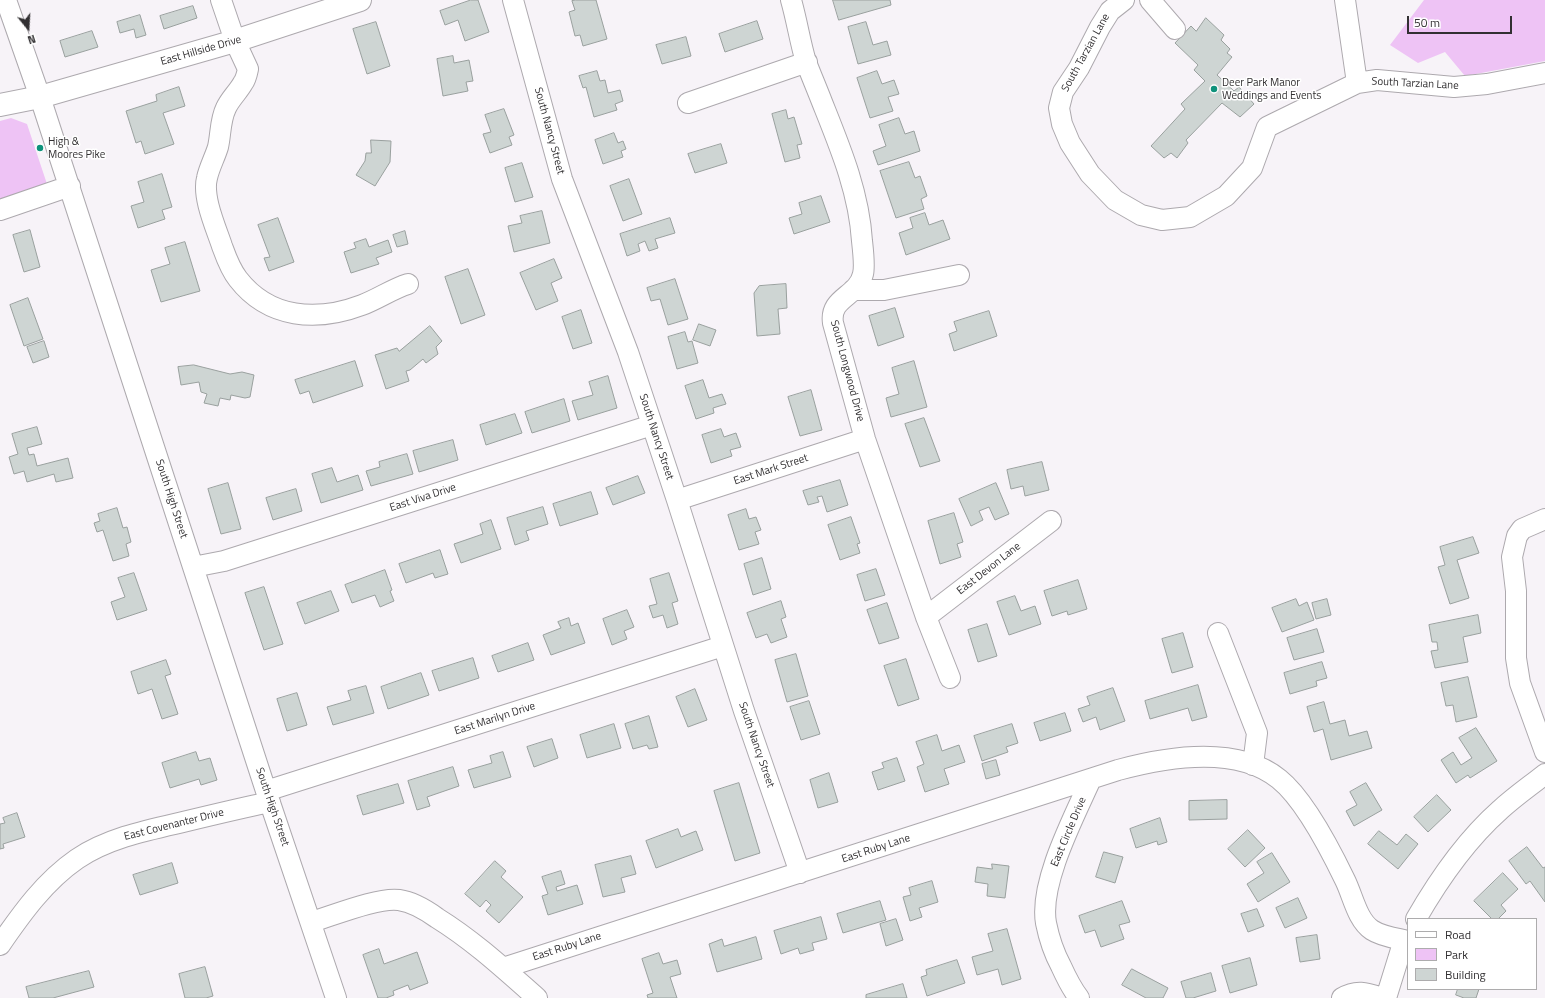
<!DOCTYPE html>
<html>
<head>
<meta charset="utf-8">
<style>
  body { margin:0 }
  #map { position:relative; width:1545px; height:998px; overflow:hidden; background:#f7f3f8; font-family:"Titillium Web",sans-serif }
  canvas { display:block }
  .legend { position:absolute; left:1407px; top:918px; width:130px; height:72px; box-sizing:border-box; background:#fff; border:1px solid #adacad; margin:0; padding:5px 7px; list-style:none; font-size:12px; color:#323032 }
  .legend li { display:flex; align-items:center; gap:8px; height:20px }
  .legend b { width:20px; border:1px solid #adacad }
  .north { position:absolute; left:8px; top:8px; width:40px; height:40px; -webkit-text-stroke:3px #fff; paint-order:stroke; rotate:162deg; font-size:11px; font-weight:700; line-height:16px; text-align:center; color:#323032 }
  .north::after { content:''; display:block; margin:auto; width:14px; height:18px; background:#323032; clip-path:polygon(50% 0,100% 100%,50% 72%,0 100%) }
  .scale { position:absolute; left:1407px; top:16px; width:105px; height:18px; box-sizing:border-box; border:2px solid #323032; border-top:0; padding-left:5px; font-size:12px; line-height:14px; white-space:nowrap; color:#323032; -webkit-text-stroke:3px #fff; paint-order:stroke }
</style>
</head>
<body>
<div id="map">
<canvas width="1545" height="998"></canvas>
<ul class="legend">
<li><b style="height:5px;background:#fff"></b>Road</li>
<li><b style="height:11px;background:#eec3f5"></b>Park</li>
<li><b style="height:11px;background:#ced5d3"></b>Building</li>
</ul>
<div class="north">N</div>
<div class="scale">50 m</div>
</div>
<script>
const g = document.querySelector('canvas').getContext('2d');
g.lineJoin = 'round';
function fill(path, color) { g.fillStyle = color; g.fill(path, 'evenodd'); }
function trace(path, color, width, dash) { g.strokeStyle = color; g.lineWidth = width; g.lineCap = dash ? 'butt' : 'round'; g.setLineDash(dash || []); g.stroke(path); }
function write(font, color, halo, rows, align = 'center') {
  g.font = font + ' "Titillium Web",sans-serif'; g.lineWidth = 3; g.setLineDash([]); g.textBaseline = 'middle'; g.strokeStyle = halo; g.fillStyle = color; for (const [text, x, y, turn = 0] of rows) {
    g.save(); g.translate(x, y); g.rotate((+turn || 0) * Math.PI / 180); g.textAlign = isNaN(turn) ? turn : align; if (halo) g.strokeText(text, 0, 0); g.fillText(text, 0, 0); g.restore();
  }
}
const green = new Path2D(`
  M1424 0H1545V61L1465 76 1445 52 1418 63 1390 45Z
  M11 118 27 124 52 199 0 216V121Z`);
const building = new Path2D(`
  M471 0H478L489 32 465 41 458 20 445 25 440 11Z
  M576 0H596L607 39 583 46 580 35 575 36 569 12 575 10 572 1Z
  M833 0H890L891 5 839 20Z
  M193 6 197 18 164 29 160 16Z
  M140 15 146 35 136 38 134 29 120 33 117 22Z
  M1206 18 1224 35 1221 40 1230 49 1227 53 1232 57 1217 75 1234 91 1239 87 1254 104 1240 117 1222 103 1186 140 1188 143 1177 158 1171 153 1164 158 1151 146 1185 109 1181 104 1205 81 1194 70 1198 65 1175 43 1191 26 1196 31Z
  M757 21 763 39 725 52 719 34Z
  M376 22 390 66 367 74 353 29Z
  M866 22 873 45 887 41 891 55 858 64 848 27Z
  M92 31 98 47 65 57 60 41Z
  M686 37 691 56 662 64 656 45Z
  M453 56 454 63 469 60 473 81 466 82 468 91 443 96 437 59Z
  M597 71 600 81 605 80 608 93 620 90 623 101 615 104 617 110 594 117 586 87 583 88 579 76Z
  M877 71 882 84 894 80 899 94 888 97 893 111 870 118 857 78Z
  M179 87 185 106 163 113 174 144 145 154 141 141 136 143 126 111 157 101 156 95Z
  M504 109 514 135 509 137 512 145 490 153 483 134 491 132 485 115Z
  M786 110 788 119 794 117 802 144 797 145 800 158 785 162 772 114Z
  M899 118 905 134 914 131 920 151 878 165 873 151 886 146 879 125Z
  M614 133 618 143 623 141 626 149 621 151 623 157 603 164 595 140Z
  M371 140 391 141 390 162 375 186 356 175 365 161 366 153H371Z
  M721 144 727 163 695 173 688 154Z
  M909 162 915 178 920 176 927 196 921 199 924 209 896 218 880 171Z
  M522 163 533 197 515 202 505 168Z
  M162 174 172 207 162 210 165 219 138 228 131 206 144 202 138 182Z
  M629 179 642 214 623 221 610 186Z
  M821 196 830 222 794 234 789 218 802 214 799 203Z
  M542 211 550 243 514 252 508 226 522 223 520 216Z
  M925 213 929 225 943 220 950 239 906 255 899 233 913 228 910 218Z
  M278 218 294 262 269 271 264 258 270 257 258 225Z
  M670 218 675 233 655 239 658 248 649 251 645 241 638 244 640 251 627 256 620 234Z
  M30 230 40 267 24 272 13 235Z
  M405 231 408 244 397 247 393 235Z
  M366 239 369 247 388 240 392 252 376 258 379 264 351 273 344 252 356 248 354 243Z
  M185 242 200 291 161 302 151 270 170 264 165 248Z
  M554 259 562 278 551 283 558 301 536 310 520 273Z
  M468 269 485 315 461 324 445 277Z
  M675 279 688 319 668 325 660 299 651 301 647 288Z
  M786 284 787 308 778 309 780 334 757 336 754 293 759 286Z
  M28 298 43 339 24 346 10 305Z
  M895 308 904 337 878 346 869 316Z
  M581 310 592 343 573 349 562 317Z
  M989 311 997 336 954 351 949 334 957 331 954 322Z
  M699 324 716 330 710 346 693 340Z
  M430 326 442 341 436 347 438 354 426 363 423 359 410 370 406 371 409 381 386 389 375 355 397 348 399 351Z
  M685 332 688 342 692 341 698 363 677 369 668 337Z
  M44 341 49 357 33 363 27 347Z
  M355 361 363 386 313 403 309 391 300 394 295 380Z
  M914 361 927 407 891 417 886 398 899 394 892 368Z
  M194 365 230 374 242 372 254 375 250 397 245 398 231 395 230 400 220 398 218 406 204 403 207 394 201 392 199 382 181 385 178 367Z
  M608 376 617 408 578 420 572 401 593 395 589 382Z
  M703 380 709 398 722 394 726 404 713 408 714 413 696 419 685 386Z
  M811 390 822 430 800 436 788 397Z
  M564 399 570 421 532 433 525 412Z
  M515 414 522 433 486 445 480 425Z
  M924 418 940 461 920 467 905 424Z
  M37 427 42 444 27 448 29 455 34 454 37 466 68 458 73 478 56 482 54 474 27 482 24 471 14 474 9 457 18 454 12 434Z
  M721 429 724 437 736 433 741 447 730 450 732 456 711 463 702 435Z
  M453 440 458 460 419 472 413 451Z
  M407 454 413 474 371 486 366 471 380 467 379 462Z
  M1042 462 1049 490 1025 496 1023 486 1011 489 1007 470Z
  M332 468 337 482 358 475 363 490 321 503 312 474Z
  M638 476 645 493 613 505 606 488Z
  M840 480 848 505 827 512 822 496 817 497 819 502 808 505 803 491Z
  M228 483 241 529 221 534 208 489Z
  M996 483 1009 514 995 520 989 507 979 511 983 520 971 526 959 499Z
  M296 489 302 511 273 520 266 498Z
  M591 492 598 514 560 526 553 504Z
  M543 507 548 524 526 531 529 540 515 545 507 518Z
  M117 508 123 528 127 527 131 542 126 544 129 556 113 561 103 530 97 532 94 523 100 521 98 514Z
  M746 509 749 519 756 517 761 530 755 532 759 544 739 550 728 515Z
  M954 513 963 542 957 544 961 557 940 564 928 521Z
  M851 517 860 543 857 544 860 553 840 560 828 525Z
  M491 520 501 549 461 563 454 544 483 534 480 524Z
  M1473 537 1479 553 1457 560 1469 598 1450 604 1438 567 1445 565 1440 547Z
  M440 550 448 574 435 578 433 573 406 583 399 564Z
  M762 558 771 589 753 595 744 564Z
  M876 569 885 595 865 601 857 575Z
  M385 570 392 590 390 591 394 601 380 607 375 595 352 603 345 585Z
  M134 573 147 610 117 620 111 602 125 597 118 578Z
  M669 573 678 601 672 603 678 624 667 628 663 615 653 618 649 606 657 604 650 579Z
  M1078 580 1087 609 1068 615 1067 611 1052 616 1044 591Z
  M264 587 283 644 264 650 245 593Z
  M331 591 339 611 305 624 297 603Z
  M1015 596 1021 611 1035 606 1041 624 1009 635 997 602Z
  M1296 599 1299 606 1307 602 1314 620 1282 632 1272 608Z
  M1327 599 1331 615 1316 619 1312 603Z
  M781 601 786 617 781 619 787 637 771 643 767 634 756 638 747 613Z
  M887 603 899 638 879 644 867 610Z
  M627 610 634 627 624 631 627 639 612 645 603 619Z
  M1478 615 1481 633 1463 637 1468 662 1435 668 1431 651 1438 650 1437 642H1432L1429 625Z
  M569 618 571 626 578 623 585 643 551 655 543 635 561 628 558 622Z
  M987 624 997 656 978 662 968 630Z
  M1317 629 1324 652 1294 660 1287 638Z
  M1183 633 1193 667 1172 673 1162 639Z
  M528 643 534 660 498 672 492 656Z
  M796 654 808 696 787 702 775 660Z
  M473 658 479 678 439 691 432 671Z
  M906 659 919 699 898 706 884 666Z
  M166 660 171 674 165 676 178 714 162 719 152 689 138 694 131 672Z
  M1322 662 1327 678 1316 681 1317 686 1290 694 1284 673Z
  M421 673 429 695 388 709 381 687Z
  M1468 677 1477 717 1456 722 1453 705 1446 706 1441 683Z
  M1198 685 1207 717 1192 721 1188 708 1150 719 1145 701Z
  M366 686 374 713 333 725 327 707 351 700 348 691Z
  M1113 688 1125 721 1100 730 1096 717 1083 722 1078 709 1090 705 1087 697Z
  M695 689 707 720 688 727 676 697Z
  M297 693 307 725 287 731 277 699Z
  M809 701 820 734 801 740 790 707Z
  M1324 702 1330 724 1345 720 1349 736 1367 731 1372 748 1331 760 1323 729 1314 732 1307 707Z
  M1065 713 1071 731 1040 741 1034 723Z
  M649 716 658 747 649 749 647 745 633 749 625 724Z
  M614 724 621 748 587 758 580 735Z
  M1012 724 1018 743 1006 747 1008 752 982 761 974 736Z
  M1476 728 1497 761 1470 778 1468 775 1456 783 1441 760 1453 752 1461 765 1472 758 1459 738Z
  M937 735 942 751 959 745 965 762 944 769 949 784 925 792 917 767 924 764 916 742Z
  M552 739 558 758 534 767 527 747Z
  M196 752 199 761 210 758 217 780 201 785 199 779 170 788 162 763Z
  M503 752 511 777 474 788 468 770 492 763 490 756Z
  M897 758 905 781 878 790 872 772 884 768 882 763Z
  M996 760 1000 775 986 779 982 764Z
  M453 767 459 786 427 797 430 806 417 810 408 781Z
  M829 773 838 802 818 808 810 780Z
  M739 783 760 853 735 861 714 791Z
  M1366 783 1382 810 1354 826 1346 811 1357 805 1350 792Z
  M398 784 404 803 363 815 357 796Z
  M1437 795 1451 810 1428 832 1414 817Z
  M1227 800V819L1189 820V801Z
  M17 813 25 837 3 844 4 848 0 849V824L5 823 3 818Z
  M1160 818 1167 842 1158 845 1157 841 1136 848 1130 829Z
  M678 829 681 837 696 831 703 850 656 868 646 841Z
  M1248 830 1265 848 1245 867 1228 849Z
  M1379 831 1397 845 1406 834 1418 844 1398 869 1368 844Z
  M1527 847 1543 868 1545 867V902L1530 881 1526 884 1509 861Z
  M1104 852 1123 857 1115 883 1096 877Z
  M1272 853 1290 882 1258 902 1247 884 1264 873 1257 862Z
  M631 856 636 874 621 878 625 892 603 897 595 865Z
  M495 861 506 871 501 877 523 897 499 923 486 911 491 905 486 900 480 907 465 894Z
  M172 863 178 883 140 895 133 875Z
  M992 864 1009 866 1005 898 987 896 988 884 975 882 977 867 992 869Z
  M561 871 565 884 556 887 557 891 577 885 583 904 548 915 542 896 548 894 542 877Z
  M1503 873 1518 889 1501 905 1506 911 1498 919H1492L1474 901Z
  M932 881 938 902 919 908 922 917 910 921 903 897 911 895 909 888Z
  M1298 898 1307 918 1285 928 1276 908Z
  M880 901 886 920 843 933 837 914Z
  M1122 901 1130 922 1119 925 1124 939 1101 947 1095 930 1085 933 1079 916Z
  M1257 909 1264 926 1248 932 1241 914Z
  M821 917 827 939 812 943 814 950 800 954 798 948 781 954 774 931Z
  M896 919 903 940 886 946 880 924Z
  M1007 929 1021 979 1002 985 998 969 977 975 972 957 993 951 988 934Z
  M1317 935 1320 959 1300 962 1296 938Z
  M756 937 762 959 717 972 709 944 722 939 724 946Z
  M379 949 384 964 417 952 428 983 410 990 408 985 393 991 394 995 386 998H378L363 955Z
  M659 953 663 964 677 960 681 974 670 977 677 998H648L647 995 653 993 642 959Z
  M1250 958 1257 985 1230 993 1222 966Z
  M957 960 965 983 927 996 921 977 927 975 926 970Z
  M205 967 213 996 206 998H185L179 974Z
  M1132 969 1168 988 1163 998H1146L1122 985Z
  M89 971 94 987 53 998H29L26 987Z
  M1211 973 1216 991 1193 998H1186L1181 982Z
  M903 984 907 998H866V995Z
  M1458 989H1479L1476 998H1464L1456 995Z`);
const minor = new Path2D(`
  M6 0 40 97 266 791 336 998
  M221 0 235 41 248 69C247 74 246 79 243 83 238 92 230 99 226 108 220 120 221 134 218 147 215 157 209 168 207 178 202 197 216 228 222 246 226 257 230 269 238 279 269 319 317 322 362 305 378 299 392 289 408 284
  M513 0 562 179 628 352 677 500 744 711 800 873
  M791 0C797 21 800 42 806 62 811 75 817 89 822 102 840 147 859 192 862 241 863 250 865 266 863 274 858 297 829 297 833 323L865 439 926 617 950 678
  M1124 0 1110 11 1100 27 1079 68 1063 92 1059 108 1062 124 1070 143 1090 174 1115 200 1141 215 1162 220 1190 217 1226 196 1252 168 1267 127 1357 83
  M1150 0 1175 29
  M1345 0 1357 83 1377 80 1454 87 1487 84 1545 73
  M688 103 807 62
  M0 210 70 186
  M853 290H884L959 275
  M677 500 865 439
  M1545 519 1522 529 1517 536 1512 557 1516 591V658L1520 683 1545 752
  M193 567 224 561 652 425
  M926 617 1051 521
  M1218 633 1257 733 1253 765
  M266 791 723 646
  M1416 919C1439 879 1465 841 1500 810 1514 797 1530 786 1545 774
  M311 922C332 916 378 897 399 900 413 902 426 910 437 918 474 941 504 969 537 998
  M0 945C22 913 45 881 77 859 108 838 148 830 183 822 212 815 241 808 270 802
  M503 968 1118 770C1166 757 1237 745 1279 779 1304 799 1331 851 1345 880 1353 896 1357 920 1372 930 1381 936 1394 938 1404 940L1386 998
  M1079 998C1072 989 1066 977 1061 966 1054 953 1049 938 1046 923 1039 883 1074 817 1091 779
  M1342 998C1357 989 1367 993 1382 998`);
const major = new Path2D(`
  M0 105 40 97 235 41 360 0`);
const markers = [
  [1214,89,4,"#0e927b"],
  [40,148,4,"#0e927b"]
];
const streetNames = [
  ["East Hillside Drive",201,51,-16],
  ["South Tarzian Lane",1086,53,-61],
  ["South Tarzian Lane",1415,84,3],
  ["South Nancy Street",549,131,75],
  ["South Longwood Drive",847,371,75],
  ["South Nancy Street",656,437,72],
  ["East Mark Street",771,470,-18],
  ["East Viva Drive",423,498,-18],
  ["South High Street",171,499,72],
  ["East Devon Lane",989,569,-38],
  ["East Marilyn Drive",495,719,-18],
  ["South Nancy Street",756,745,71],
  ["South High Street",272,807,71],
  ["East Covenanter Drive",174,825,-14],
  ["East Circle Drive",1069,832,-67],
  ["East Ruby Lane",876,849,-18],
  ["East Ruby Lane",567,947,-18]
];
const poiNames = [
  ["Deer Park Manor",1222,83],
  ["Weddings and Events",1222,96],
  ["High &",48,142],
  ["Moores Pike",48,155]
];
fill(green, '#eec3f5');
fill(building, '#ced5d3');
trace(building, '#99a09e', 1);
trace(minor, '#ada9ae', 22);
trace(major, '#ada9ae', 24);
trace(minor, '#fff', 20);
trace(major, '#fff', 22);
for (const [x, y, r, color] of markers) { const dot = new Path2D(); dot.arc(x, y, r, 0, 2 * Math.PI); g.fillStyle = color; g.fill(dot); trace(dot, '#fff', 1.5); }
write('11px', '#323032', '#fff', streetNames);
write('11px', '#323032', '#fff', poiNames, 'left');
</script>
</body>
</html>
